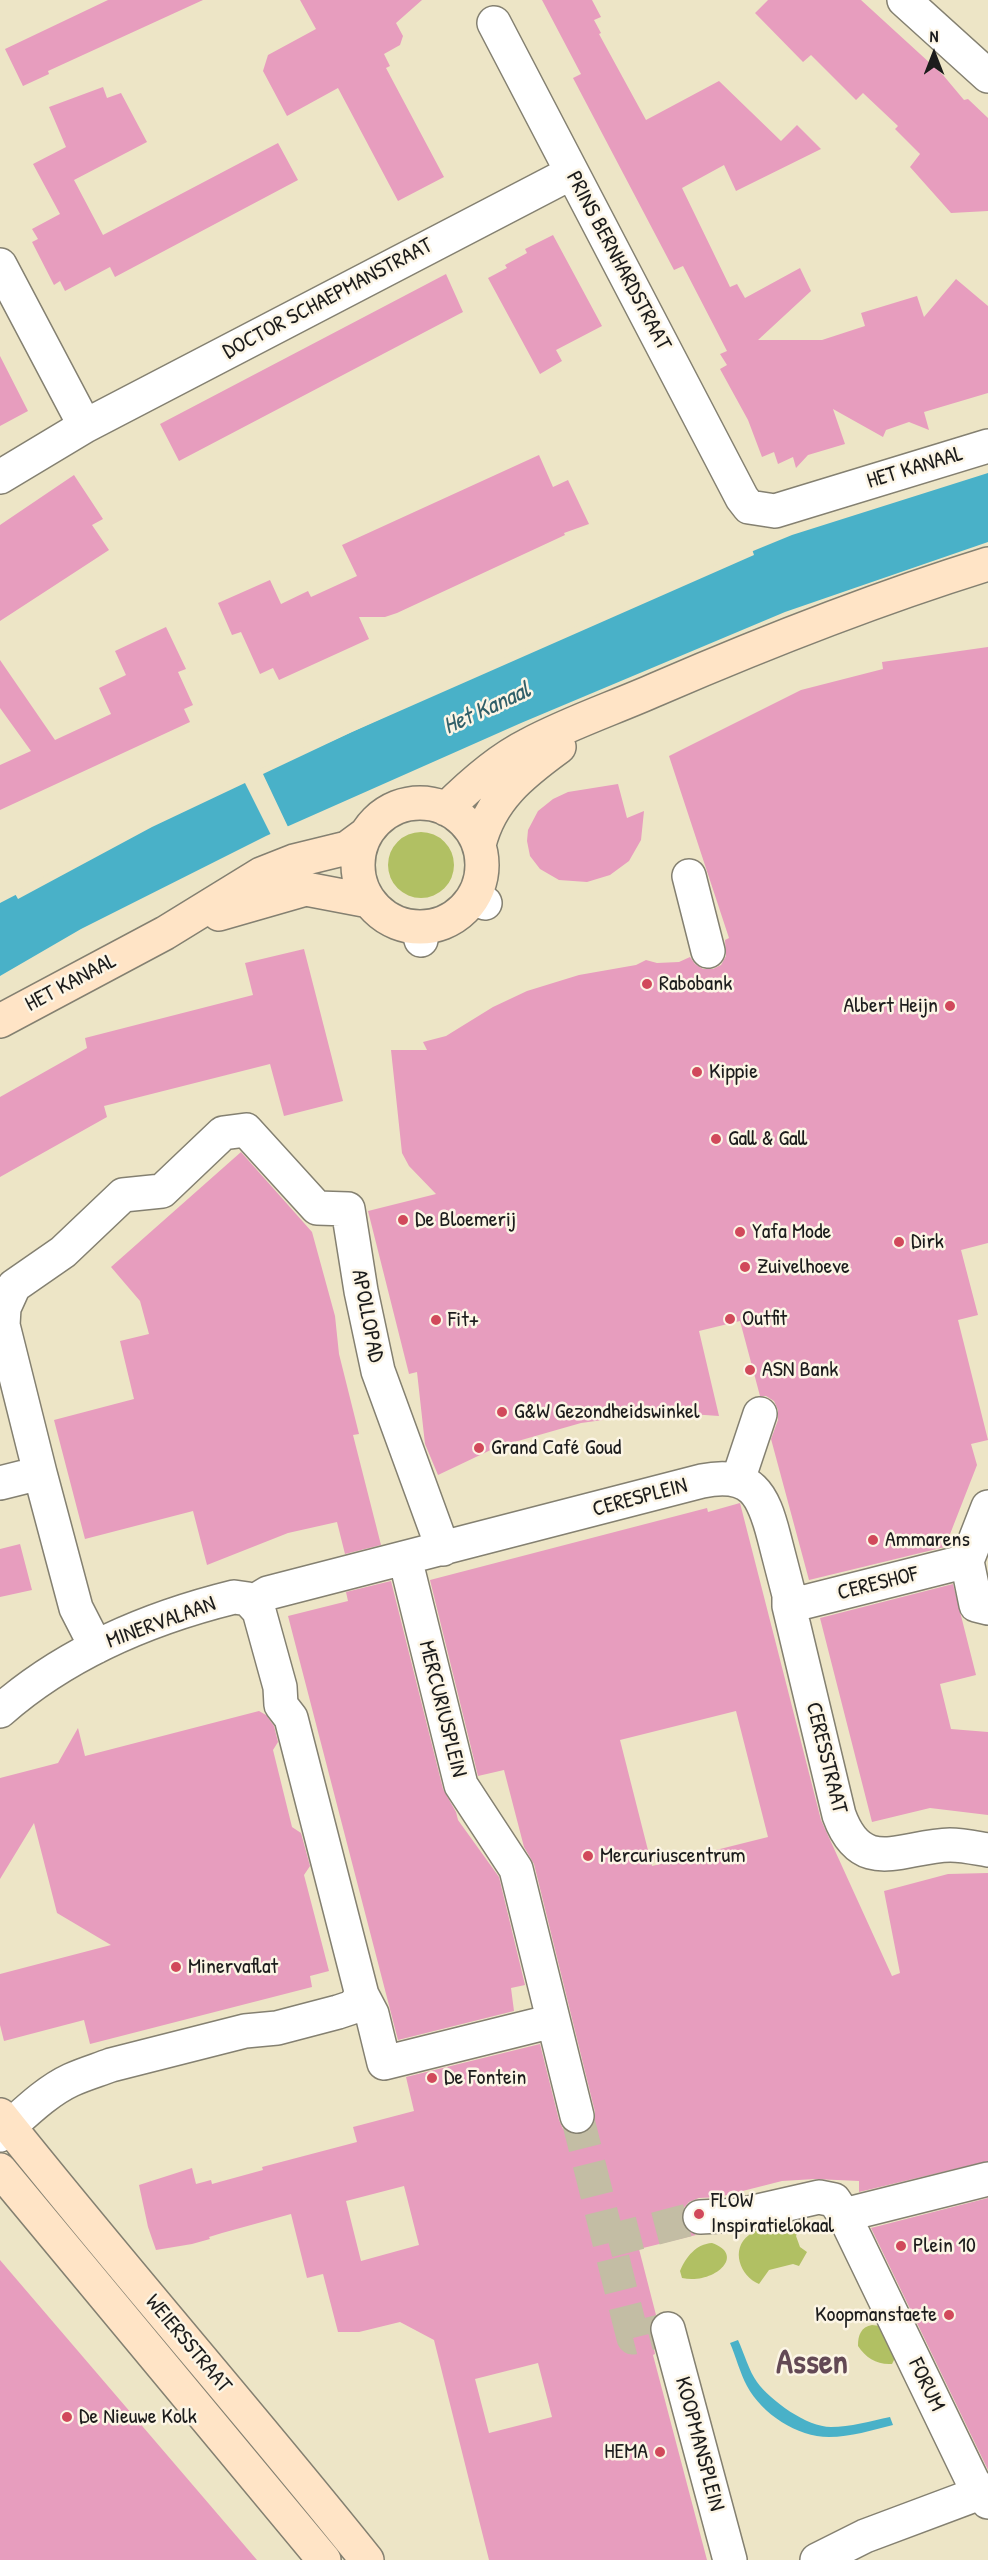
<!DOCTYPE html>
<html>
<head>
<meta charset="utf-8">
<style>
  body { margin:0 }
  #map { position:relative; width:988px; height:2560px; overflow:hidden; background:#ede5c6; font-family:"Patrick Hand",sans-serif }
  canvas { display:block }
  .north { position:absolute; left:904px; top:24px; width:60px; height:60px; -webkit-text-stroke:4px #fcf5e5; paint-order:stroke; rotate:0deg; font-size:16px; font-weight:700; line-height:24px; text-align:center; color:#1c1c1c }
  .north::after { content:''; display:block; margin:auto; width:21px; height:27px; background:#1c1c1c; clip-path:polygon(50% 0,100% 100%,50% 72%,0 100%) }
</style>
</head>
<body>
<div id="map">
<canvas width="988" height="2560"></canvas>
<div class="north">N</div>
</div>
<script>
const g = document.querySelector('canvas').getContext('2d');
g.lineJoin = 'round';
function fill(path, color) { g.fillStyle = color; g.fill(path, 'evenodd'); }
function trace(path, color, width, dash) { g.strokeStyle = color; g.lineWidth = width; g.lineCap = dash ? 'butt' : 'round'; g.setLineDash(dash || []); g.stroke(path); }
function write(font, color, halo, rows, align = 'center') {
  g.font = font + ' "Patrick Hand",sans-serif'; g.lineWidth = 5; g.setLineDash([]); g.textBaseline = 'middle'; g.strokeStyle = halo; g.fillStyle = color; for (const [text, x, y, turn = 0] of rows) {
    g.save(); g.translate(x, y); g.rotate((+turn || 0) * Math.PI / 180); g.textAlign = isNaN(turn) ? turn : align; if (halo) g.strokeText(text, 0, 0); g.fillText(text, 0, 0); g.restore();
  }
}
const green = new Path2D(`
  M388 865a33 33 0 1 1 66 0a33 33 0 1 1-66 0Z
  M785 2223 801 2224 796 2236 800 2247 807 2252 799 2266 793 2264 769 2270 759 2284C740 2276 730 2249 749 2235 759 2227 773 2225 785 2223Z
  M712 2243C747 2255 714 2285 682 2278L680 2271C686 2257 696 2244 712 2243Z
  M872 2325 880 2326 896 2356 892 2364C877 2365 866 2358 858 2346 858 2335 861 2327 872 2325Z`);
const water = new Path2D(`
  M988 473V542L785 612 521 723 266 836 81 929 0 976V903L178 811 714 567 792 535Z
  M738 2340C744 2353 749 2371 757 2382 771 2401 807 2427 831 2427 850 2427 871 2421 890 2417L893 2425C872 2430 851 2437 829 2437 797 2437 762 2414 747 2386 740 2373 736 2357 730 2343Z`);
const pier = new Path2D(`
  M752 549 754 555 352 732 263 774 289 829 272 837 245 783 152 827 18 899 14 892 177 809 349 726Z`);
const building = new Path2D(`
  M108 0H203L48 71 49 74 23 86 5 49Z
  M300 0H422L396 23 403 36 400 45 384 54 390 66 386 68 444 177 398 201 338 88 287 116 263 71 268 55 316 29Z
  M542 0H592L601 17 594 20 601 33 599 34 646 120 719 81 781 141 797 125 821 149 736 191 724 165 682 188 730 287 737 284 745 298 800 268 811 291 758 340H822L865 326 861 313 917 296 924 317 956 279 988 306V393L924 412 929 430 909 422 886 430 883 437 833 409 845 444 808 455 796 468 793 457 778 464 774 452 762 457 748 420 720 369 727 365 720 354 727 351 683 266 674 270 573 78 581 74Z
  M768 0H861L943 75 964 100 968 99 988 118V211L951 213 910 167 920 154 895 129 898 126 863 93 856 100 811 55 803 62 755 13Z
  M103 87 107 98 121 93 147 142 74 180 103 235 278 143 298 180 115 277 110 267 65 291 60 281 54 285 32 242 38 239 32 229 60 214 33 164 66 147 49 107Z
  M553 235 602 326 556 350 562 361 540 374 488 278 507 268 505 265 527 253 525 249Z
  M446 274 463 312 179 461 160 424Z
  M0 356 28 411 0 426Z
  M539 455 553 487 568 480 589 524 564 533 565 535 397 613 385 617H359L369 639 279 680 273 668 260 674 241 632 232 635 218 603 270 580 281 604 308 591 311 597 357 576 342 545Z
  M74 475 103 519 92 525 109 550 0 621V525Z
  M166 627 186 669 178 672 193 705 184 709 190 722 0 810V765L31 751 0 708V660L55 740 111 714 99 688 126 675 115 651Z
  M988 647V1243L961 1250 978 1315 958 1320 988 1440 971 1444 977 1465 945 1547 809 1580 771 1439 778 1420V1410L774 1401 766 1396H760L740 1321 699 1331 719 1416 676 1413 647 1414 581 1423 497 1447 438 1475 425 1444 417 1372 409 1374 368 1211 436 1194 409 1166 402 1153 391 1050H427L423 1042 446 1036 493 1007 527 991 579 975 636 965 646 960 657 963 679 962 690 957 695 964 703 969H713L721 965 726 956 725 940 729 938 669 756 801 690 883 669 882 662Z
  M618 784 627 818 644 811 641 840 629 861 610 875 587 882 559 880 540 869 530 856 527 841 528 830 538 811 553 799 568 792Z
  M304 949 343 1101 284 1116 270 1064 104 1106 107 1117 0 1177V1097L87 1048 85 1038 253 995 245 963Z
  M241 1152 312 1232 335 1316 339 1354 359 1434 353 1435 381 1545 345 1554 337 1522 288 1533 207 1565 193 1511 85 1539 54 1420 134 1399 120 1341 149 1334 140 1301 111 1267Z
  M740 1503 821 1820 892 1976 900 1973 884 1891 948 1874 988 1873V2161L859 2192V2181L815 2179 782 2181 719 2197 699 2198 689 2202 683 2209 681 2219 685 2228 696 2235 639 2249 656 2315 650 2325 655 2354 653 2355 707 2560H489L434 2340 400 2322 359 2332H338L323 2274 307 2278 291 2214 222 2233 209 2237 210 2239 192 2244 156 2250 148 2227 139 2185 192 2168 196 2184 211 2180 212 2184 263 2170 262 2167 357 2142 353 2127 414 2111 406 2077 540 2044 559 2120 563 2129 571 2134H581L590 2129 595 2121V2112L534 1864 524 1847 504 1770 478 1776 430 1580 707 1508 708 1512ZM736 1711 768 1837 652 1866 620 1740ZM404 2186 419 2245 361 2261 346 2201ZM538 2363 552 2417 489 2433 475 2379Z
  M20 1544 32 1590 0 1597V1549Z
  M391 1581 443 1789 456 1812 458 1820 499 1877 525 1985 511 1988 514 2011 398 2040 288 1616 348 1601 346 1592Z
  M953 1584 976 1675 940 1684 951 1729 988 1732V1815L930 1808 872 1822 820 1618Z
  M259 1711 266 1715 274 1726 278 1742 273 1750 292 1827 301 1833 310 1866 304 1875 329 1971 310 1976 312 1987 90 2044 84 2020 4 2041 0 2025V1974L111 1945 57 1913 34 1823 0 1879V1778L58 1763 78 1728 85 1756Z
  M988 2198V2470L871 2228Z
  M0 2260 257 2560H0Z`);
const streetTunnel = new Path2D(`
  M577 2116 633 2338 668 2329
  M608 2241 700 2217`);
const street = new Path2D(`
  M904 0 988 76
  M494 23 742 498 749 507 775 511 988 446
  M0 265 85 426
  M0 477 85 426 571 173
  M689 876 708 951
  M475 896 485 903
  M418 928 421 940
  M40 1473 76 1608 96 1647
  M738 1480 760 1414
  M0 1483 40 1473 3 1325 4 1308 14 1286 63 1252 123 1195 162 1191 223 1133 246 1130 317 1208 348 1209 361 1291 378 1371 443 1549
  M988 1507 967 1561 976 1605 988 1608
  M405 1558 461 1785 516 1869 577 2116
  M253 1602 268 1593 702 1481C752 1471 763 1494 774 1537 779 1556 784 1576 789 1595V1606L839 1815C862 1878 902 1846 950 1845 963 1845 976 1848 988 1850
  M789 1606 967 1561
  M0 1711C66 1653 149 1618 234 1597L248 1599 259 1611 280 1687 281 1705 291 1718 362 1995 353 2007 338 2012 277 2028 245 2031 111 2065C98 2070 84 2074 71 2080 45 2092 22 2116 0 2135
  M362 1995 372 2014 384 2063 553 2021
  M844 2215 988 2179
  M700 2217 740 2215 819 2197 834 2200 844 2215 974 2484 988 2502
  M668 2329 730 2560
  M817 2560 865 2536 988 2490`);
const secondary = new Path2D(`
  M358 865a62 62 0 1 1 124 0a62 62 0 1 1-124 0Z
  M446 809C469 786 498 760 528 745 569 723 614 708 657 689 766 642 875 599 988 564
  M479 845C490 799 522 774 559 747
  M219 914 306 889 369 901
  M0 1021 165 933 261 874 294 861 347 848 366 834
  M0 2115C120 2266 247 2410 367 2560
  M0 2170 324 2560`);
const markers = [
  [647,984,6,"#d1495b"],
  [950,1006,6,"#d1495b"],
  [697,1072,6,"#d1495b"],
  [716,1139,6,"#d1495b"],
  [403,1220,6,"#d1495b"],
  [740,1232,6,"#d1495b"],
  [899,1242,6,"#d1495b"],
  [745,1267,6,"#d1495b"],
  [730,1319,6,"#d1495b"],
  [436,1320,6,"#d1495b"],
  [750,1370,6,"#d1495b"],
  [502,1412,6,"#d1495b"],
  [479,1448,6,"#d1495b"],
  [873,1540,6,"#d1495b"],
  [588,1856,6,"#d1495b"],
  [176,1967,6,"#d1495b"],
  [432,2078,6,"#d1495b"],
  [699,2214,6,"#d1495b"],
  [901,2246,6,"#d1495b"],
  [949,2315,6,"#d1495b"],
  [67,2417,6,"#d1495b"],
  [660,2452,6,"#d1495b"]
];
const streetNames = [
  ["PRINS BERNHARDSTRAAT",618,261,62],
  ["DOCTOR SCHAEPMANSTRAAT",328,299,-28],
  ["HET KANAAL",915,468,-17],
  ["HET KANAAL",71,983,-28],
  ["APOLLOPAD",367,1316,79],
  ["CERESPLEIN",640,1498,-15],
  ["CERESHOF",878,1584,-14],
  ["MINERVALAAN",161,1623,-20],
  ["MERCURIUSPLEIN",442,1709,76],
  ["CERESSTRAAT",826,1758,76],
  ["WEIERSSTRAAT",188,2344,50],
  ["FORUM",926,2385,64],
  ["KOOPMANSPLEIN",699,2444,75]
];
const poiNames = [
  ["Rabobank",659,984],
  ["Albert Heijn",938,1006,"right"],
  ["Kippie",709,1072],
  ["Gall & Gall",728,1139],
  ["De Bloemerij",415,1220],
  ["Yafa Mode",752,1232],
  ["Dirk",911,1242],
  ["Zuivelhoeve",757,1267],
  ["Outfit",742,1319],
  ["Fit+",448,1320],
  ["ASN Bank",762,1370],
  ["G&W Gezondheidswinkel",514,1412],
  ["Grand Café Goud",491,1448],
  ["Ammarens",885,1540],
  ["Mercuriuscentrum",600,1856],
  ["Minervaflat",188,1967],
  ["De Fontein",444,2078],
  ["FLOW",711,2201],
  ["Inspiratielokaal",711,2226],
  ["Plein 10",913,2246],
  ["Koopmanstaete",937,2315,"right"],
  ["De Nieuwe Kolk",79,2417],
  ["HEMA",648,2452,"right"]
];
const waterNames = [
  ["Het Kanaal",487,709,-25]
];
const townNames = [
  ["Assen",812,2364]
];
fill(green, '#b1c063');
fill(water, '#49b1c8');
fill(pier, '#ede5c6');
fill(building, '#e79dbe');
trace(streetTunnel, '#c3bda4', 33, [33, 16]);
trace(street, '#848071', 36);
trace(secondary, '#848071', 36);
trace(street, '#fff', 33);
trace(secondary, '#ffe4c6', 33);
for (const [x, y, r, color] of markers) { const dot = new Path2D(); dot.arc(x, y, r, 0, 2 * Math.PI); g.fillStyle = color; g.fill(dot); trace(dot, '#fcf5e5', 2); }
write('22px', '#1c1c1c', '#fcf5e5', streetNames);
write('22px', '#1c1c1c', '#fcf5e5', poiNames, 'left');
write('italic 24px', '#305f69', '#fcf5e5', waterNames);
write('bold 34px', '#634955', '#fcf5e5', townNames);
</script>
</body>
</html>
